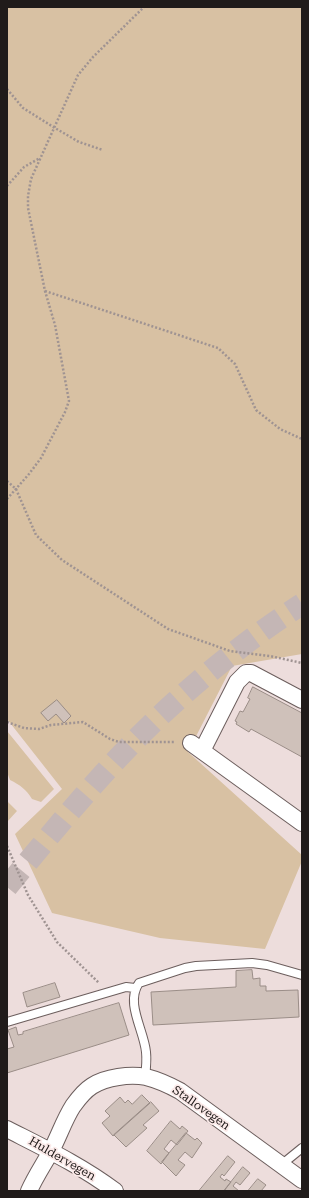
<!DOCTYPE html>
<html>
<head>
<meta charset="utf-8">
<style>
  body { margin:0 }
  #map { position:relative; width:309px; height:1198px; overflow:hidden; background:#eddddc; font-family:"Roboto Serif",serif }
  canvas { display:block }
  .frame { position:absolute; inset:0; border:8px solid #201b1a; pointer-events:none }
</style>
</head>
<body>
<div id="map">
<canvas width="309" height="1198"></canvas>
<div class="frame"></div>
</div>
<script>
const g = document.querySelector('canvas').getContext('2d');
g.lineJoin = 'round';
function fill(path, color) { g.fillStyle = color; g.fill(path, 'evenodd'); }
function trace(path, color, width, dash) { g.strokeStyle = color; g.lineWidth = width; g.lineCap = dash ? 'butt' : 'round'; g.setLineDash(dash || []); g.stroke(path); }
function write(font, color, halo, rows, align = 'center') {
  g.font = font + ' "Roboto Serif",serif'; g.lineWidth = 3.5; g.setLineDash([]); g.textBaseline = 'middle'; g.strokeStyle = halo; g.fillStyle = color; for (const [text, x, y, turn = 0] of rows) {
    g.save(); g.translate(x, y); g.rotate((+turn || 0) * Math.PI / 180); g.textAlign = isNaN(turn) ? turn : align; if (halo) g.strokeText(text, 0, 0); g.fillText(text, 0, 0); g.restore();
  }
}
const green = new Path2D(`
  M7 7H302V654L232 666 188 752 302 855V861L265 949 160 938 52 913 15 834 62 789 7 719Z
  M7 731 54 789 41 802 32 799C26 789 20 785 10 780L7 772Z
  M7 801 17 811 7 822Z`);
const building = new Path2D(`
  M253 687 302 713V757L251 729 249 732 236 724 237 722 235 721 240 711 243 712 250 699 248 698Z
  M57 700 71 716 64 723 56 714 48 721 41 713Z
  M252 970 253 979 260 978V986H266V991L298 990 299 1017 153 1025 151 992 236 987V971Z
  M55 983 60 997 27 1007 23 993Z
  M119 1003 129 1035 7 1073V1049L14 1047 8 1030 16 1027 18 1035 23 1034V1032Z
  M142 1095 150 1103 113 1136 102 1123 110 1116 105 1111 120 1097 125 1103 128 1100 132 1104Z
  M151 1102 159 1111 143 1125 147 1128 126 1147 114 1135Z
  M171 1121 180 1129 182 1126 188 1131 177 1145 171 1140 164 1149 169 1153 161 1164 147 1151Z
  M186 1133 195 1140 197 1138 202 1143 192 1158 185 1152 178 1160 185 1165 176 1176 162 1162Z
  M228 1156 235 1162 224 1176 222 1174 220 1177 225 1181 226 1179 231 1182 224 1191H199Z
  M243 1167 250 1173 240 1185 236 1182 233 1186 239 1191H224Z
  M258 1179 266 1185 261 1191H248Z`);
const primaryTunnel = new Path2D(`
  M7 887C60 823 113 758 175 702 215 666 257 633 302 604`);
const path = new Path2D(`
  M7 89 23 108 55 128 79 142 103 150
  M7 186 24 167 40 158
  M45 291 218 348 235 364 256 410 280 429 302 439
  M7 481 16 489 36 535 62 560 168 629 230 651 270 656 302 663
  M7 499 29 474 41 458 65 412 69 401 55 325 45 291 28 208V196L31 179 78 75 93 57 144 7
  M7 722 24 728 39 729 51 725 83 722 110 739 119 742H175
  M7 846 28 895 57 942 99 983`);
const service = new Path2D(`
  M7 1022 126 987 135 988
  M145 1077C146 1069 147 1061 146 1052 144 1030 125 1003 139 983L185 968 196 966 252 963 267 965 302 975
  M283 1166 286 1161 302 1148`);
const minor = new Path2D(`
  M191 743 302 823
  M202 751 237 682 246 673H251L302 700
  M7 1129C44 1148 82 1166 115 1191
  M29 1191C35 1177 44 1164 51 1151 59 1136 64 1120 73 1106 78 1099 84 1091 92 1086 106 1077 130 1074 146 1077 158 1080 169 1085 180 1091L302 1180`);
const streetNames = [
  ["Stallovegen",201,1108,35],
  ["Huldervegen",62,1159,30]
];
fill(green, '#d8c1a3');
fill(building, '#cfc1ba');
trace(building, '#9a8d87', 1);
trace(primaryTunnel, '#c4b6b5', 22, [22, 11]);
trace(service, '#6c5e5d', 10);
trace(minor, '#6c5e5d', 18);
trace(path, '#9f9392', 2.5, [2, 2]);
trace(service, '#fff', 8);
trace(minor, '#fff', 16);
write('12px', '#201b1a', '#fbeae9', streetNames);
</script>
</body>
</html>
